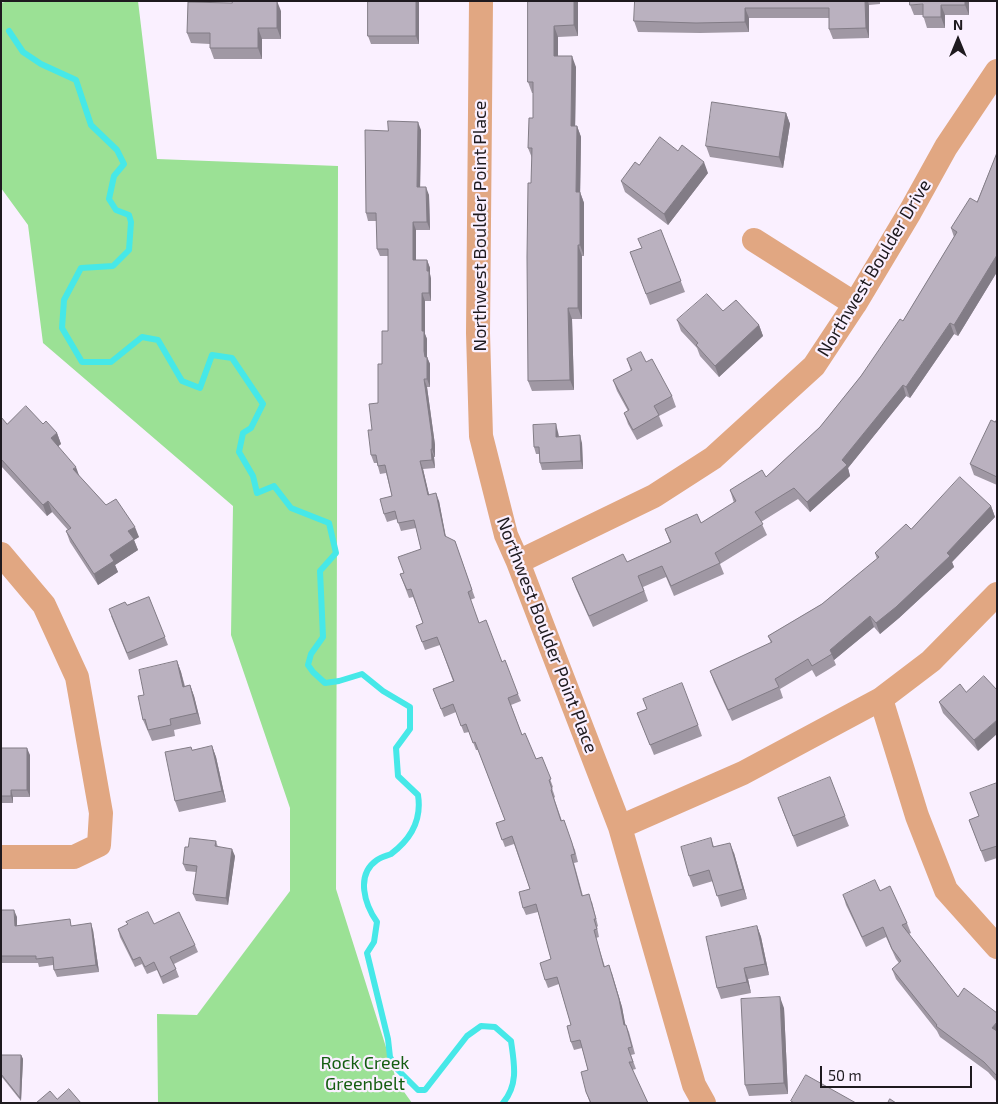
<!DOCTYPE html>
<html>
<head>
<meta charset="utf-8">
<style>
  body { margin:0 }
  #map { position:relative; width:998px; height:1104px; overflow:hidden; background:#faf0ff; font-family:"Exo 2",sans-serif }
  canvas { display:block }
  .frame { position:absolute; inset:0; border:2px solid #1e1a1f; pointer-events:none }
  .north { position:absolute; left:933px; top:15px; width:50px; height:50px; -webkit-text-stroke:4px #faf0ff; paint-order:stroke; rotate:0deg; font-size:14px; font-weight:700; line-height:20px; text-align:center; color:#1e1a1f }
  .north::after { content:''; display:block; margin:auto; width:18px; height:22px; background:#1e1a1f; clip-path:polygon(50% 0,100% 100%,50% 72%,0 100%) }
  .scale { position:absolute; left:820px; top:1066px; width:152px; height:22px; box-sizing:border-box; border:2px solid #1e1a1f; border-top:0; padding-left:6px; font-size:15px; line-height:18px; white-space:nowrap; color:#1e1a1f; -webkit-text-stroke:4px #faf0ff; paint-order:stroke }
</style>
</head>
<body>
<div id="map">
<canvas width="998" height="1104"></canvas>
<div class="frame"></div>
<div class="north">N</div>
<div class="scale">50 m</div>
</div>
<script>
const g = document.querySelector('canvas').getContext('2d');
g.lineJoin = 'round';
function fill(path, color) { g.fillStyle = color; g.fill(path, 'evenodd'); }
function trace(path, color, width, dash) { g.strokeStyle = color; g.lineWidth = width; g.lineCap = dash ? 'butt' : 'round'; g.setLineDash(dash || []); g.stroke(path); }
function write(font, color, halo, rows, align = 'center') {
  g.font = font + ' "Exo 2",sans-serif'; g.lineWidth = 4.5; g.setLineDash([]); g.textBaseline = 'middle'; g.strokeStyle = halo; g.fillStyle = color; for (const [text, x, y, turn = 0] of rows) {
    g.save(); g.translate(x, y); g.rotate((+turn || 0) * Math.PI / 180); g.textAlign = isNaN(turn) ? turn : align; if (halo) g.strokeText(text, 0, 0); g.fillText(text, 0, 0); g.restore();
  }
}
const green = new Path2D(`
  M9 1H138L157 159 338 166 336 889 397 1082 412 1103H158L157 1014 197 1015 290 891V808L231 635 233 506 43 343 28 225 1 188V3Z`);
const stream = new Path2D(`
  M9 31 23 52 41 64 76 80 91 125 117 150 124 164 114 176 109 199 116 210 129 215 131 222 129 250 113 266 81 268 64 300 62 328 82 362H111L142 337 158 340 182 381 200 388 212 355 232 358 263 404 251 428 243 433 239 452 253 476 257 493 274 486 291 508 329 523 336 553 320 571 323 637 311 654 308 665 313 672 325 683 339 681 362 674 383 691 410 707V729L396 748 398 776 418 795C422 820 411 839 391 854 386 856 381 857 377 860 355 875 365 905 377 922L374 942 367 953 388 1039 390 1057 397 1069 418 1090H425L467 1036 481 1026 495 1027 511 1041C514 1063 519 1084 503 1103`);
const minor = new Path2D(`
  M481 1 478 333 481 436 506 535 518 562 620 827 694 1085 704 1103
  M754 240 855 304
  M1 554 44 605 77 677 101 813 99 845 74 857H1
  M518 562 654 496 713 458 814 366 855 304 910 212 946 147 997 71
  M881 699 917 816 946 890 997 947
  M620 827 743 773 881 699 931 661 997 594`);
const wall = new Path2D(`
  M419 1V44H371L368 36Z
  M528 1H578V36L558 37V56L576 67 575 126H577L581 137 580 192 584 203V256H582V319H572L574 390 532 391 528 381 532 158 528 148 533 118V93H532L528 82Z
  M635 1H880V4L869 5V38L833 39 829 29V18H749V32L700 33 638 32 634 21Z
  M969 1V15H945V28H927L923 15H914L910 5Z
  M281 11V39H262V59H214L210 48V44L191 43 187 33Z
  M786 113 790 124 783 168 710 157 706 146Z
  M421 130 420 187 429 195 430 230H416V260H427L430 268V274L431 279V301H425V334L427 339V357L430 364V387H427L435 445V457H434L435 468 423 469 429 495 439 501 446 537 455 541 475 598 470 600 479 623 502 662 518 694 521 701 511 705 522 735 536 759 542 757 553 787 552 788 555 797 554 798 562 821 575 850 578 862 574 863 583 896 592 902 598 926 597 927 599 937 596 938 605 967 612 973 622 1007 625 1025H626L629 1032 635 1054 631 1055 636 1069 632 1070 648 1103H590L586 1092 588 1070 582 1048 574 1050 571 1042V1025L559 984 548 988 545 980 551 959 538 912 526 915 523 908 530 889 514 844 505 847 496 823 505 820 478 750H476L469 732 464 733 456 712 444 717 433 689 453 681 440 645 425 650 416 626 423 623 413 597 409 598 400 574 404 573 421 549 416 528 401 531 397 519 387 522 384 514 392 496 386 473 380 474 377 463H374L371 455 372 430 378 403 382 364 388 331V256H380L377 249V221H368L366 213 388 131Z
  M997 153V272L958 336 954 334 910 398 906 396 848 468 850 476 810 512 798 499 761 522 767 535 720 564 724 574 674 596 666 577 643 587 648 601 593 627 576 589 572 578 627 562 670 542 665 529 701 523 734 503 730 490 766 477 820 427 861 376 903 321 954 237 951 228 977 202Z
  M639 165 708 173 668 225 625 192 621 181Z
  M661 230 685 292 650 305 630 252 642 248Z
  M723 311 759 325 763 336 719 377 700 356 697 348 681 331 677 320Z
  M627 359 646 362 672 396 676 407 659 416 663 426 637 440 628 424 624 413 628 411 617 391 613 380 631 371Z
  M1 417 7 424H43L57 433 61 444 58 446 80 477 106 505 139 537 134 540 138 550 115 565 118 572 98 585 70 542 66 531 68 530 52 512 47 516 1 466Z
  M997 419V485L974 475 970 464Z
  M558 432 559 436 582 443 583 469 542 470 540 463 539 454H536L534 447Z
  M991 506 995 517 952 562 954 567 899 618 880 634 874 627 834 660 836 665 816 677 812 670 780 689 783 698 732 721 714 682 710 671 771 643 768 636 822 604 877 559 875 553 911 529Z
  M149 597 168 645 129 660 111 616 127 605Z
  M177 661 181 672 185 686 190 685 194 696 201 724 174 730 175 736 152 741 143 720 144 695Z
  M966 692 978 751 943 713 939 702Z
  M643 699 698 725 702 736 654 755 637 713 647 709Z
  M212 746 216 757 226 802 179 812 175 801Z
  M1 748 30 755V797H13V803H1Z
  M997 783V858L985 862 969 820 979 816Z
  M782 809 845 816 849 826 797 847Z
  M711 838 714 847 734 853 747 899 721 907 713 881 693 887 689 876Z
  M216 841 218 847 235 856 228 905 196 901 193 894 196 872 186 871 183 864 188 847Z
  M880 891 907 923 911 933 909 934 958 997 997 1013V1082L988 1072 940 1037 937 1031 896 979 892 969 899 963 896 959 886 937 866 947 846 905 843 895Z
  M1 910 17 917V926H73L93 930 99 972 57 977 54 970 53 965 39 967 38 963H1Z
  M154 924 195 945 198 952 174 964 179 977 163 984 157 970 147 974 142 964 135 967 120 937 118 929Z
  M757 926 761 937 769 975 748 979 751 993 721 999 717 988Z
  M784 1008 788 1094 749 1096 745 1085Z
  M1 1055H21L23 1059 21 1101 1 1076Z`);
const shadedWall = new Path2D(`
  M277 1 281 11V39L277 28Z
  M416 1H419V44L416 36Z
  M574 1H578V36L574 25Z
  M865 1H868L869 5V38L866 28Z
  M965 1H969V15L965 5Z
  M941 5 945 15V28L941 17Z
  M745 8 749 18V32L745 22Z
  M554 26 558 37V67L554 56Z
  M258 28 262 39V59L258 48Z
  M572 56 576 67 575 137 571 126Z
  M786 113 790 124 783 168 779 157Z
  M418 122 421 130 420 195 417 187Z
  M577 126 581 137 580 203 576 192Z
  M704 162 708 173 668 225 664 214Z
  M426 187 429 195 430 230 427 222Z
  M580 192 584 203V256L580 245Z
  M413 222 416 230V268L413 260Z
  M578 245 582 256V319L578 308Z
  M997 255V272L958 336 954 325Z
  M427 260 430 268V274L431 279V301L429 293Z
  M422 293 425 301V334L427 339V358V357L430 364V387L427 379 422 331Z
  M568 308 572 319 574 390 570 380Z
  M950 323 954 334 910 398 906 387Z
  M759 325 763 336 719 377 715 366Z
  M424 379 427 387 435 445V457L432 449Z
  M903 385 906 396 848 468 850 476 810 512 807 502 842 460Z
  M556 424 558 432 559 444 556 437Z
  M57 433 61 444 55 449 51 438Z
  M580 435 582 443 583 469 581 461Z
  M431 449 434 457 435 468 432 460Z
  M420 461 423 469 431 503 428 495Z
  M76 467 80 478 73 469Z
  M436 493 439 501 447 544 445 536Z
  M48 501 52 512 47 516 43 505Z
  M991 506 995 517 952 562 954 567 899 618 880 634 876 623 947 553Z
  M135 527 139 537 134 540 138 550 115 565 118 572 98 585 94 574 110 555 128 531Z
  M870 616 874 627 834 660 830 650Z
  M177 661 181 672 187 698 183 687Z
  M190 685 194 696 201 724 197 713Z
  M997 720V734L978 751 974 740Z
  M212 746 216 757 226 802 222 791Z
  M27 748 30 755V797L27 790Z
  M11 790 13 797V803L11 796Z
  M730 843 734 853 747 899 743 889Z
  M232 849 235 856 228 905 226 898Z
  M14 910 17 917V933L15 926Z
  M91 923 93 930 99 972 96 965Z
  M757 926 761 937 769 975 765 964Z
  M609 965 622 1007 627 1033 624 1025Z
  M744 968 748 979 751 993 747 982Z
  M780 997 784 1008 788 1094 784 1083Z
  M997 1022V1037L992 1028Z
  M21 1055 23 1059 21 1101 20 1098Z`);
const building = new Path2D(`
  M232 1H277V28H258V48H210V33H187L188 2 232 3Z
  M368 1H416V36H368Z
  M528 1H574V25L554 26V56H572L571 126H577L576 192H580V245H578V308H568L570 380 528 381 527 257 528 183H531L532 148H528L529 118H533V82H528Z
  M635 1H865L866 28 829 29V8H745V22L696 23 634 21Z
  M910 1H965V5H941V17H923V4L910 5Z
  M712 102 786 113 779 157 706 146Z
  M388 121 418 122 417 187H426L427 222H413V260H427V271H429V293H422V331H424V351L425 357H427V379H424L432 437V449H431L432 460 420 461 428 495 436 493 445 536 455 541 472 590 468 592 479 623 486 620 502 662 505 660 518 694 508 698 522 735 525 733 536 759 542 757 551 779 549 780 552 789 551 790 561 821 564 820 572 843 575 854 571 855 582 896 589 894 596 919H594L597 929 594 930 604 967 609 965 619 999 624 1025H626L632 1047 628 1048 633 1062H629L648 1103H591L586 1092 581 1072 588 1070 580 1040 571 1042 567 1026 571 1025 557 977 545 980 540 963 551 959 536 904 523 908 519 892 530 889 512 836 502 840 496 823 505 820 475 742 473 743 466 724 461 726 453 704 441 709 433 689 454 681 437 637 422 642 416 626 423 623 411 589 407 590 400 574 404 573 398 557 421 549 414 520 398 523 395 511 384 514 380 499 392 496 385 465 378 466 376 455H371L368 430H372L369 404 378 403V364H382V331H388V249H377L376 213H366L365 130 388 131Z
  M660 137 678 151 682 145 704 162 664 214 621 181 635 162 639 165Z
  M997 153V255L954 325 950 323 906 387 903 385 842 460 847 465 807 502 794 488 755 512 763 524 715 553 720 563 671 586 662 566 638 576 644 591 589 616 572 578 623 554 627 562 671 542 665 529 697 514 701 523 736 501 730 490 762 470 766 477 820 427 861 376 900 319 903 321 957 232 951 228 970 198 977 202Z
  M661 230 681 281 646 294 630 252 642 248 638 239Z
  M707 294 723 311 736 300 759 325 715 366 696 345 698 343 677 320Z
  M641 352 646 362 652 359 672 396 654 406 659 415 633 430 624 413 629 410 613 380 632 370 627 359Z
  M26 406 43 424 46 421 57 433 51 438 76 467 73 469 106 505 116 499 135 527 128 531 134 539 110 555 114 561 94 574 66 531 71 528 48 501 43 505 1 459V417L7 424Z
  M997 419V477L970 464 991 420 995 422Z
  M556 424V437L580 435 581 461 540 463 539 447H534L533 425Z
  M960 477 991 506 947 553 950 556 896 607 876 623 870 616 830 650 832 654 812 666 808 659 775 679 779 687 728 710 710 671 772 642 768 636 822 604 879 557 875 553 906 524 911 529Z
  M149 597 165 637 127 653 109 609 125 602 127 605Z
  M177 661 183 687 190 685 197 713 170 719 171 725 148 730 145 719 143 720 138 696 144 695 139 670Z
  M984 676 997 690V720L974 740 939 702 960 684 966 692Z
  M682 683 698 725 650 745 637 713 647 709 643 699Z
  M212 746 222 791 175 801 165 752 191 747 192 750Z
  M1 748H27V790H11V796H1Z
  M830 777 845 816 793 836 778 798Z
  M997 783V846L981 851 969 820 979 816 970 793Z
  M190 838 216 841 215 846 232 849 226 898 193 894 197 866 183 864 185 847H188Z
  M711 838 713 847 730 843 743 889 717 896 709 870 689 876 681 847Z
  M875 880 880 891 890 886 907 923 902 925 958 997 964 988 997 1013V1022L992 1028 997 1031V1076L984 1062 936 1026 937 1025 892 969 901 961 892 949 883 927 862 937 843 895Z
  M1 910H14L15 926 70 919 71 926 91 923 96 965 54 970 53 957 36 959V956H1Z
  M148 912 154 924 179 912 195 945 170 957 176 969 161 977 154 962 145 967 140 957 133 960 118 929 128 924 126 922Z
  M757 926 765 964 744 968 747 982 717 988 706 937Z
  M780 997 784 1083 745 1085 741 999Z
  M1 1055H21L20 1098 1 1074Z
  M806 1075 856 1103H794L791 1101Z
  M69 1089 81 1103H36L50 1091 57 1099Z
  M890 1099 896 1103H888Z`);
const streetNames = [
  ["Northwest Boulder Point Place",480,226,-90],
  ["Northwest Boulder Drive",874,268,-59],
  ["Northwest Boulder Point Place",547,635,69]
];
const parkNames = [
  ["Rock Creek",365,1063],
  ["Greenbelt",365,1084]
];
fill(green, '#9be195');
trace(stream, '#46e8e8', 6);
trace(minor, '#e1a782', 24);
fill(wall, '#a098a4');
fill(shadedWall, '#827c86');
fill(building, '#bab1bf');
trace(building, '#827c86', 1);
write('18px', '#1e1a1f', '#faf0ff', streetNames);
write('18px', '#145d11', '#faf0ff', parkNames);
</script>
</body>
</html>
